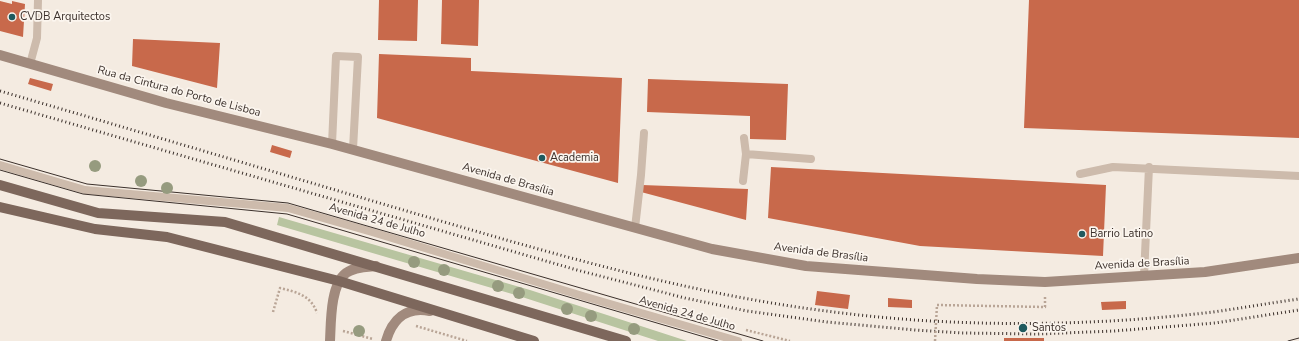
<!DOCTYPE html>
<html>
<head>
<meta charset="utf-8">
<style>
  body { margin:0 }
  canvas { display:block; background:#f4ebe1 }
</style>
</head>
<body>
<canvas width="1299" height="341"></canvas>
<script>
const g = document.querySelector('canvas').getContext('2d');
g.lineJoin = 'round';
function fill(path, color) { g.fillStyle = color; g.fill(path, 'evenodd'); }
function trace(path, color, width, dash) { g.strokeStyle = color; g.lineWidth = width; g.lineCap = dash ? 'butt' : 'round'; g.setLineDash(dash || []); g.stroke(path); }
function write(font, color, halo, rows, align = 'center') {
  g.font = font + ' "Nunito Sans",sans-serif'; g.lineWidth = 3.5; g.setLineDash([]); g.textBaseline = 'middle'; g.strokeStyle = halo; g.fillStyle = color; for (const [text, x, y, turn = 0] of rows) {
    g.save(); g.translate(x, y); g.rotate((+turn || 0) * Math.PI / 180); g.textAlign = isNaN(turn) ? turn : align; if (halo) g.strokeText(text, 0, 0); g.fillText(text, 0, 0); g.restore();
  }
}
const green = new Path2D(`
  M279 217 530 290 687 341H658L519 296 277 225Z`);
const building = new Path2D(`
  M379 0H418L417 41 378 40Z
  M442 0H479L478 46 441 44Z
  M1029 0H1299V138L1024 128Z
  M0 1 12 4V1L25 4 23 37 0 31Z
  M133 39 220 43 217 88 132 66Z
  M379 54 471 58V71L622 78 618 183 377 118Z
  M30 78 53 84 51 91 28 84Z
  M648 79 788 84 786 140 750 139V116L647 112Z
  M272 145 292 151 290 158 270 152Z
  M771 167 1106 185 1103 256 920 246 768 218Z
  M642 185 748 189 746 220 641 192Z
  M817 291 850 295 848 309 815 305Z
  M888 298 912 300V308L888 307Z
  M1126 301V309L1102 310 1101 302Z
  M1004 338H1044V341H1004Z`);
const path = new Path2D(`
  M937 305 1045 307V296
  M273 312 280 288C296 292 311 295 317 313
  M416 326 467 341
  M746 330 790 341
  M343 331 373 339`);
const lane = new Path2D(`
  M30 64 37 38 38 0
  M744 138 746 154
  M332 144 336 56 358 57 353 149
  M0 165 85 190 288 208 372 232 586 297 738 341
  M1080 174 1113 167 1299 176
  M743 181 746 154 811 159
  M635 228 641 175 644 133
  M1144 276 1149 167`);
const secondary = new Path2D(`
  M0 55 166 103 332 144 712 249 806 266 977 279 1045 282 1205 272 1299 258
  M330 341C331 323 330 285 346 273 354 267 366 267 376 266
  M386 341C392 320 406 306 430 311`);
const primary = new Path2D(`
  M0 185 98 213 225 222 626 341
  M0 207 95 229 167 237 339 281 534 341`);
const tram = new Path2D(`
  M0 159 87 184 288 203 763 341
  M0 170 83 194 287 214 718 341
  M1288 341 1299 338`);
const rail = new Path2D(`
  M0 91C137 131 274 172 410 212 547 252 684 293 826 311 953 328 1086 327 1213 312 1242 308 1270 303 1299 299
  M0 103 577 270 685 298 747 311 827 322 915 330 962 333 1038 334 1114 331 1215 323 1299 310`);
const pathBridge = new Path2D(`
  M935 341 937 305`);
const trees = [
  [95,166],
  [141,181],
  [167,188],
  [414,262],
  [444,270],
  [498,286],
  [519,293],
  [567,309],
  [591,316],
  [634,329],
  [359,331]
];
const markers = [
  [12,17,4,"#1f5a5e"],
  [542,158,4,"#1f5a5e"],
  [1082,234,4,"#1f5a5e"],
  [1023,328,5,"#1f5a5e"]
];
const poiNames = [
  ["CVDB Arquitectos",20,17],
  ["Academia",550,158],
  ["Barrio Latino",1090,234],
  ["Santos",1032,328]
];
const streetNames = [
  ["Rua da Cintura do Porto de Lisboa",179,92,15],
  ["Avenida de Brasília",508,180,16],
  ["Avenida 24 de Julho",377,221,16],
  ["Avenida de Brasília",821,253,7],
  ["Avenida de Brasília",1142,264,-3],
  ["Avenida 24 de Julho",687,314,16]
];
fill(green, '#b8c4a0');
fill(building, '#c8694b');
trace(path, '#b9a596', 2.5, [2, 2]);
trace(lane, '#cdbbac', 8);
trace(secondary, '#a18a7d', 10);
trace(primary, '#7d675c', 10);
trace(tram, '#3b302b', 1);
trace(rail, '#3b302b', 3, [1, 3]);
trace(pathBridge, '#b9a596', 2.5, [2, 2]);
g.fillStyle = '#969b7f';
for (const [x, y] of trees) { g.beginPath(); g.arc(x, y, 6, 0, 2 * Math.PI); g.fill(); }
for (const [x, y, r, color] of markers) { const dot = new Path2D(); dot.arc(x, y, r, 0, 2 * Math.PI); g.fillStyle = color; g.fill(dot); trace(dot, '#fbf5ee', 1.5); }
write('11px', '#3b302b', '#fbf5ee', poiNames, 'left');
write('11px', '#3b302b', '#fbf5ee', streetNames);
</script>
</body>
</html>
